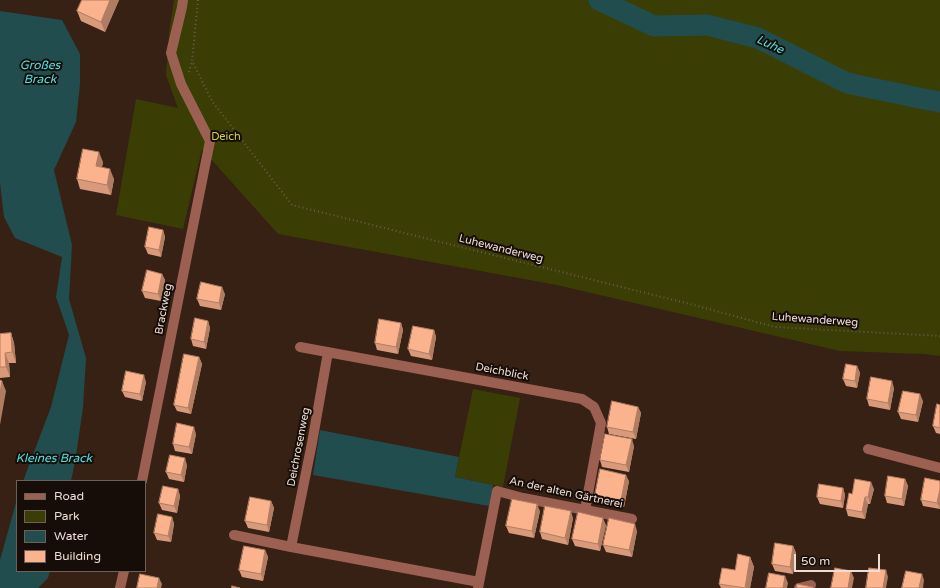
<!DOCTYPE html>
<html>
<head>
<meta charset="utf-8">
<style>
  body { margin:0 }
  #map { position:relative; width:940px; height:588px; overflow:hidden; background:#372014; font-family:"Varela Round",sans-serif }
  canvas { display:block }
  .legend { position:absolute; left:16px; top:480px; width:130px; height:92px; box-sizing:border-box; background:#170d08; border:1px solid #6d605a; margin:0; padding:5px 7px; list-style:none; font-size:12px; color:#edddd5 }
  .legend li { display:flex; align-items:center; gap:8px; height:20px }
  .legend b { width:20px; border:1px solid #6d605a }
  .scale { position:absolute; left:794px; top:554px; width:86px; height:18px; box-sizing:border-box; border:2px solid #edddd5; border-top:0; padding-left:5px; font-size:12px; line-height:14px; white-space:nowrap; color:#edddd5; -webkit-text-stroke:3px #170d08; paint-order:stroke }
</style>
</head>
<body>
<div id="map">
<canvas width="940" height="588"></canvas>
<ul class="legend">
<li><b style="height:5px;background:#9c6053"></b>Road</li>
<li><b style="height:11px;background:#3a3e04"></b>Park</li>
<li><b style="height:11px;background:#214d4e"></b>Water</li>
<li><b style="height:11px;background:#fbb38e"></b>Building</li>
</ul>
<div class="scale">50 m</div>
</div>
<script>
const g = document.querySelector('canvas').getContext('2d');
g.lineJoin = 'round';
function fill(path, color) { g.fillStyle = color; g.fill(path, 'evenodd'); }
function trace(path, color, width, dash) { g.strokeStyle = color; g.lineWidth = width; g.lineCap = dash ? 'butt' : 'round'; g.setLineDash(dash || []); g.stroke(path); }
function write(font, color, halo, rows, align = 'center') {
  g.font = font + ' "Varela Round",sans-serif'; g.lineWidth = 4; g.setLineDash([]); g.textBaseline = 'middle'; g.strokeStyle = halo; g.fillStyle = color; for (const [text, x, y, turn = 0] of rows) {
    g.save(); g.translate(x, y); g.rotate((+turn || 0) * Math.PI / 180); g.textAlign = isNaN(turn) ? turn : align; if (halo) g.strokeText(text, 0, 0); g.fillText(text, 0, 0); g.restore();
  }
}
const green = new Path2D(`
  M174 0H940V356L924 354 840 351 557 285 278 234 202 149 183 229 116 215 136 99 178 108 166 75 169 33Z
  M473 389 520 398 503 487 455 477Z`);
const water = new Path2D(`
  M0 11 62 20 80 54V84L76 122 54 170 72 245 69 299 86 358 83 408 75 462 71 481H23L51 407 69 335 56 297 62 257 15 238 4 217 0 183Z
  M320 430 459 457 455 477 493 485 489 506 313 475Z
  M17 499V571H50L48 578 38 588H0V560Z`);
const river = new Path2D(`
  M599 0 654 26 707 25 758 38 847 83 929 100 940 102`);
const path = new Path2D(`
  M198 0 192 61 212 101 292 205 694 305 775 327 940 336
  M189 72 192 61`);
const minor = new Path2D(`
  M300 347 582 399 594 407 601 423 585 510
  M328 352 312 443 291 547 479 582
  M868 449 940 468
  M142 481 210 141 181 84 171 53 182 7 183 0
  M234 535 291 547
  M120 588 124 571
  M478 588 497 491 523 498 632 519
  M799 588 811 585`);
const wall = new Path2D(`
  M119 0 105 32 81 21 77 11Z
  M103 162 102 167 114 179 111 195 80 189 77 179Z
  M163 230 165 237 161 257 148 254 145 247Z
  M162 274 165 280 161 301 145 298 142 291Z
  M225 294 221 310 200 306 197 299Z
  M208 321 210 328 206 349 193 346 191 339Z
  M401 323 403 330 398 354 377 350 375 343Z
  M434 330 436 337 432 360 411 356 408 349Z
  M11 333 14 343 16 363H9L10 377 0 378V334Z
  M199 357 202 364 191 414 177 411 174 405Z
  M857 366 860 373 857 388 846 386 843 379Z
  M146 382 142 401 125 397 122 391Z
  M894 388 890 410 869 406 867 399Z
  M923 401 918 422 901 419 898 412Z
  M940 405V434L936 433 933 426Z
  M638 407 641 413 636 439 609 434 607 427Z
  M196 434 192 454 175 451 173 444Z
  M634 446 629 472 602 467 600 460Z
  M187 465 184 482 169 479 166 472Z
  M905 479 908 486 904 506 887 503 885 496Z
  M629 481 624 507 597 502 595 495Z
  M940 481V509L923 506 921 500Z
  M843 488 845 495 843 508 820 504 817 497Z
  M178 489 180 496 177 513 162 510 159 503Z
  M874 489 870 504H868L865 519 848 516 846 509 852 494Z
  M271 501 274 508 269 532 248 528 245 521Z
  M540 511 534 538 509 533 506 526Z
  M172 517 174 524 171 542 157 540 154 533Z
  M573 518 568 545 542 539 540 532Z
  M606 525 600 551 575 546 572 539Z
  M637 531 632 557 606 552 603 545Z
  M793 546 796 553 793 574 775 571 772 564Z
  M265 550 268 557 263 581 242 577 239 570Z
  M750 557 754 567 750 588H721L719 584Z`);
const shadedWall = new Path2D(`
  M110 0H119L105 32 101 22Z
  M99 152 103 162 100 176 96 166Z
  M110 169 114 179 111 195 107 185Z
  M163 230 165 237 161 257 159 250Z
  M162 274 165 280 161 301 158 294Z
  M222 287 225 294 221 310 219 303Z
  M208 321 210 328 206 349 204 342Z
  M401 323 403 330 398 354 396 347Z
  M434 330 436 337 432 360 429 354Z
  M11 333 14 343 16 363 12 352Z
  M5 353 9 363 10 377 6 367Z
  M199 357 202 364 191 414 188 408Z
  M857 366 860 373 857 388 855 381Z
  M144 375 146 382 142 401 140 394Z
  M2 381 6 391 0 425V394Z
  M892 381 894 388 890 410 888 403Z
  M920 394 923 401 918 422 916 415Z
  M638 407 641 413 636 439 633 432Z
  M194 427 196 434 192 454 189 447Z
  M632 439 634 446 629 472 626 465Z
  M185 458 187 465 184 482 181 475Z
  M626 475 629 481 624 507 621 500Z
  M905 479 908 486 904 506 902 499Z
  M871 482 874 489 870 504 868 497Z
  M843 488 845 495 843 508 841 501Z
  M178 489 180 496 177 513 174 506Z
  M940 489V509L937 503Z
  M865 497 868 504 865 519 862 512Z
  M271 501 274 508 269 532 267 525Z
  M537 504 540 511 534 538 532 531Z
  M571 511 573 518 568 545 565 538Z
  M172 517 174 524 171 542 168 536Z
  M603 518 606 525 600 551 598 544Z
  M635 524 637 531 632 557 629 550Z
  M793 546 796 553 793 574 790 567Z
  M265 550 268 557 263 581 261 574Z
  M750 557 754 567 750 588H745Z
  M886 570 888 577 886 588H883Z
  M851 571 854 578 852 588H848Z
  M922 574 924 580 923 588H919Z
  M785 576 788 583 787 588H783Z
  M159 578 162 584 161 588H157Z`);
const building = new Path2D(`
  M82 0H110L101 22 77 11Z
  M83 149 99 152 96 166 110 169 107 185 77 179Z
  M149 227 163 230 159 250 145 247Z
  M147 270 162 274 158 294 142 291Z
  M201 282 222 287 219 303 197 299Z
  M195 318 208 321 204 342 191 339Z
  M379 319 401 323 396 347 375 343Z
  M413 326 434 330 429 354 408 349Z
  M11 333 12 352 5 353 6 367H0V334Z
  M184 354 199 357 188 408 174 405Z
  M846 364 857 366 855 381 843 379Z
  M126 371 144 375 140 394 122 391Z
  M871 377 892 381 888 403 867 399Z
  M0 380 2 381 0 394Z
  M903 391 920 394 916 415 898 412Z
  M612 401 638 407 633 432 607 427Z
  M937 404 940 405V428L933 426Z
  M177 423 194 427 189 447 173 444Z
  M605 434 632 439 626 465 600 460Z
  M170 455 185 458 181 475 166 472Z
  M600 469 626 475 621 500 595 495Z
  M888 476 905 479 902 499 885 496Z
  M925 478 940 481V489L937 503 921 500Z
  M855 479 871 482 868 497H865L862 512 846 509 849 493 852 494Z
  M819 484 843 488 841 501 817 497Z
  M163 486 178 489 174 506 159 503Z
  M250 497 271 501 267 525 245 521Z
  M512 499 537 504 532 531 506 526Z
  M545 506 571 511 565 538 540 532Z
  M578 512 603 518 598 544 572 539Z
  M158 514 172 517 168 536 154 533Z
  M609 518 635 524 629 550 603 545Z
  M775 543 793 546 790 567 772 564Z
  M244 546 265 550 261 574 239 570Z
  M738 554 750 557 745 588 719 584 722 568 735 570Z
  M835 568 851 571 848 588H831Z
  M869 568 886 570 883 588H866Z
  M906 571 922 574 919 588H902Z
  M769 573 785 576 783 588H766Z
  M140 574 159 578 157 588H137Z
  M797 584 813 587V588H797Z
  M232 586 240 588H232Z`);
const parkNames = [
  ["Deich",226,137]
];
const streetNames = [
  ["Luhewanderweg",501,249,14],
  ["Brackweg",164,309,-79],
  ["Luhewanderweg",815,320,4],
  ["Deichblick",502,372,11],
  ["Deichrosenweg",299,447,-79],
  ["An der alten Gärtnerei",566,493,12]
];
const waterNames = [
  ["Luhe",770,45,25],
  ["Großes",40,66],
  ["Brack",40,80],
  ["Kleines Brack",54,459]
];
fill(green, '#3a3e04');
fill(water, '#214d4e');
trace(river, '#214d4e', 21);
trace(path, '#6e594e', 2, [1, 3]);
trace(minor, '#9c6053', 10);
fill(wall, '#d89a7a');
fill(shadedWall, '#b07d63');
fill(building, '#fbb38e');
trace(building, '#b07d63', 1);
write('11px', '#c8d350', '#170d08', parkNames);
write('11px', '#edddd5', '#170d08', streetNames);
write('italic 12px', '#4de0e3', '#170d08', waterNames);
</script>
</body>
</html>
